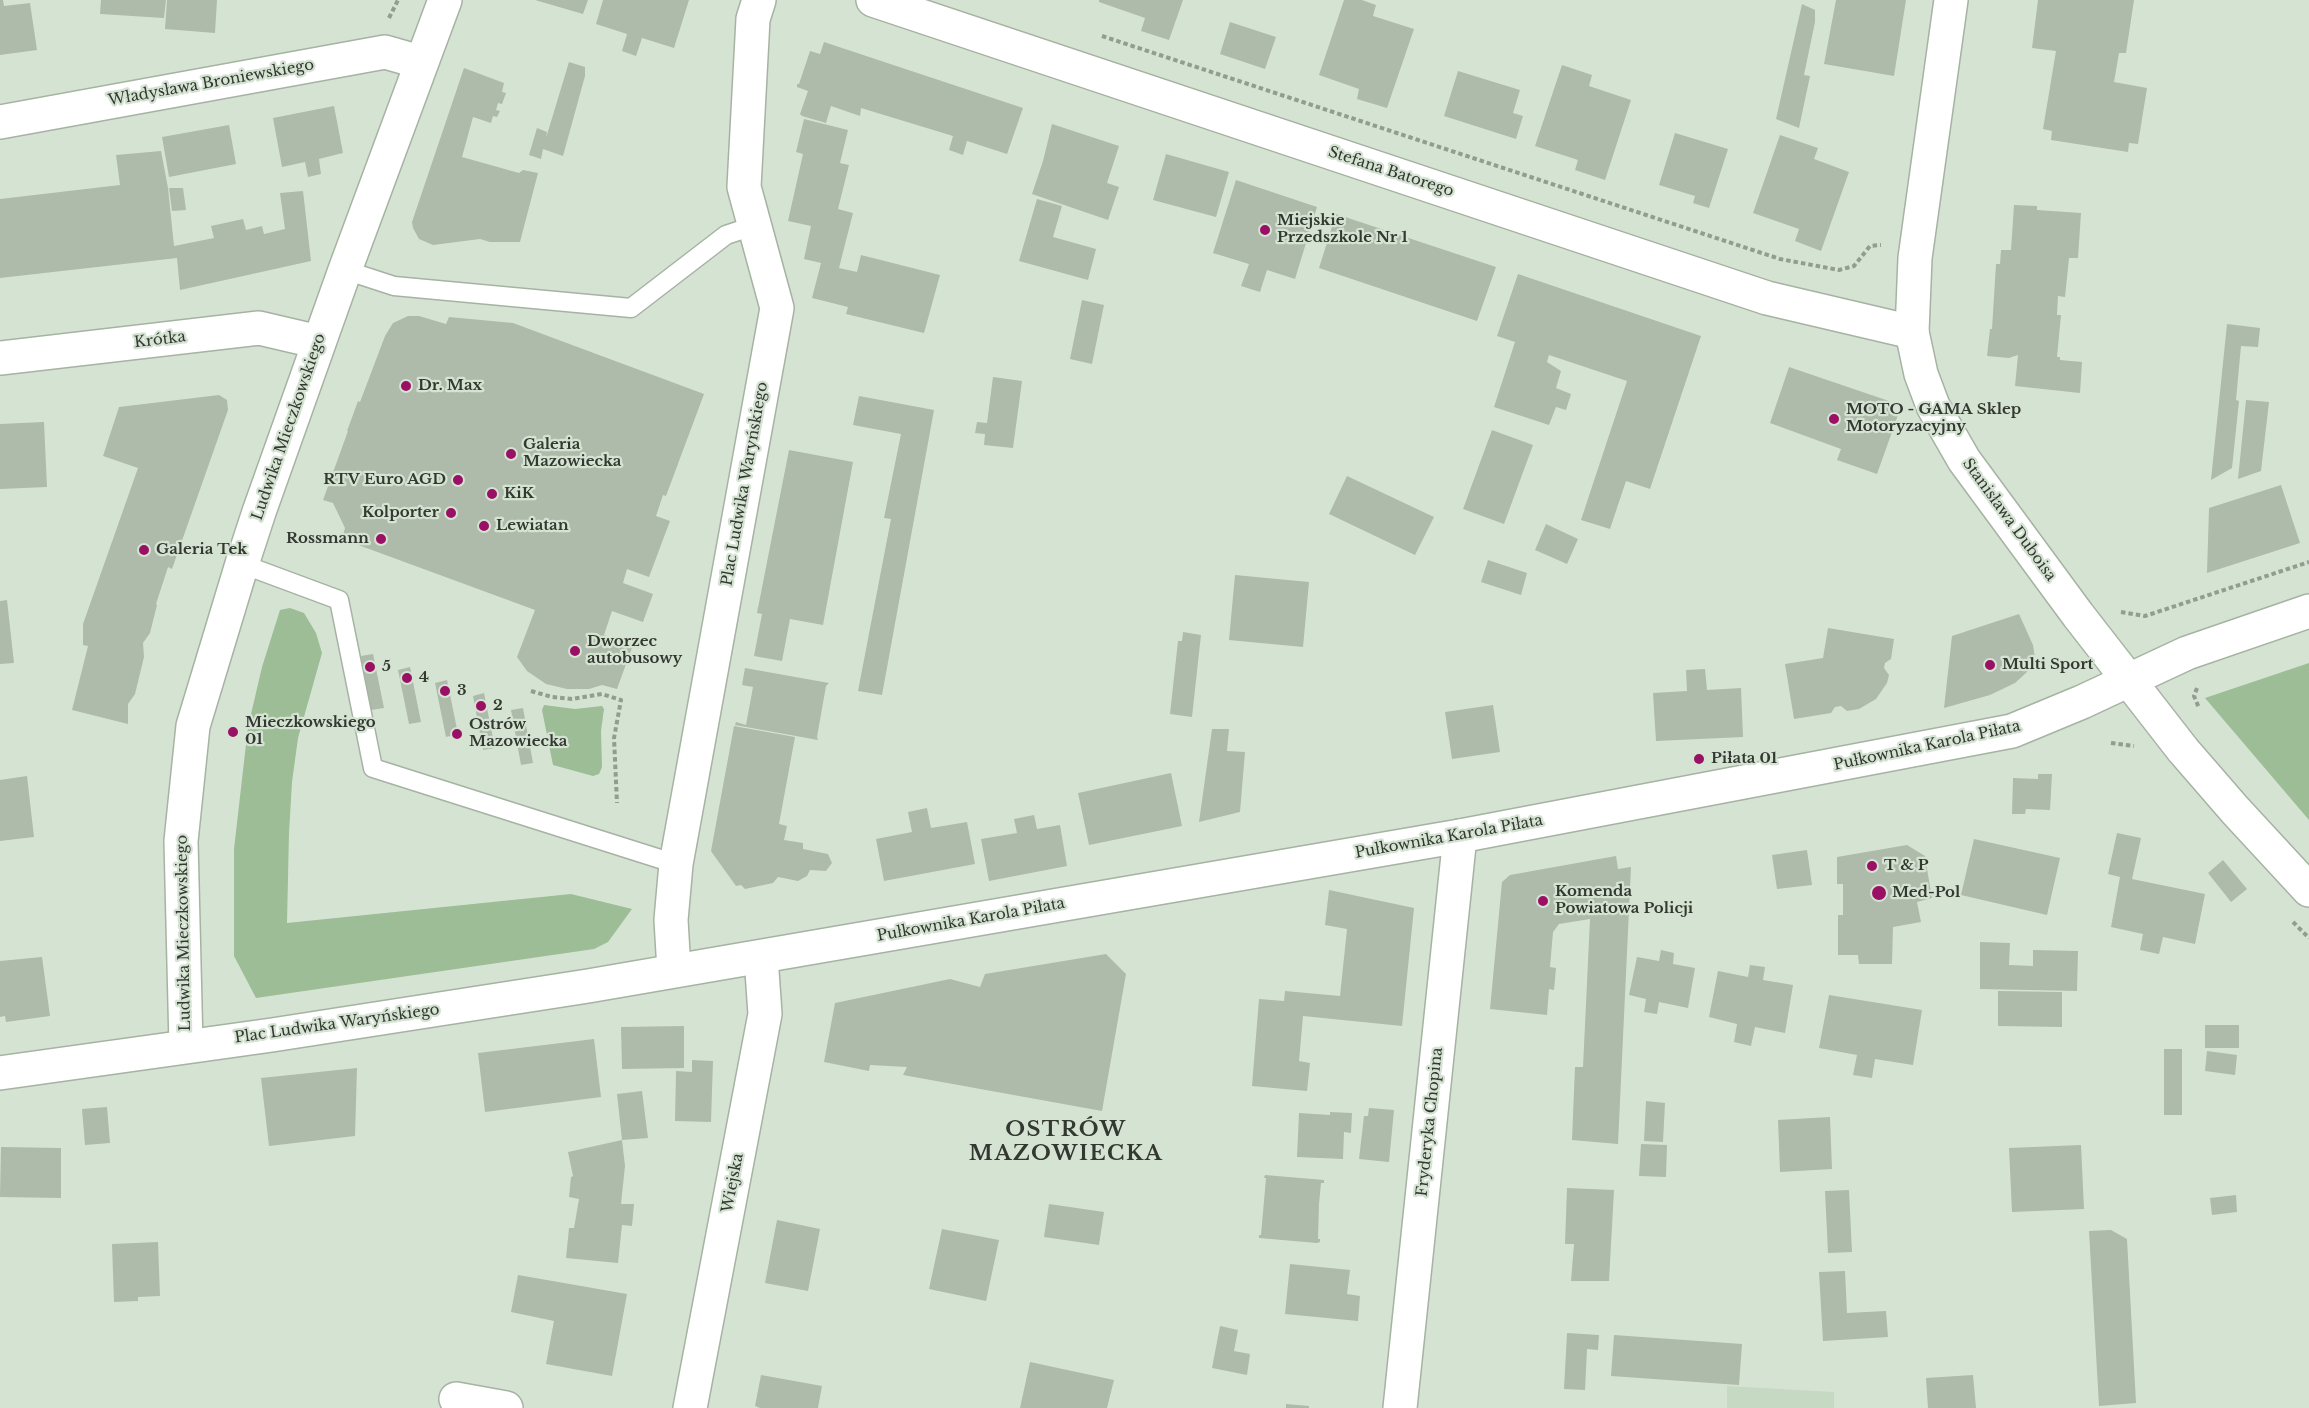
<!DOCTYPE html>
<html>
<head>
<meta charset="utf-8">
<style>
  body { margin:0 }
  canvas { display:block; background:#d5e3d3 }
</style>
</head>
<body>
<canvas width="2309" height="1408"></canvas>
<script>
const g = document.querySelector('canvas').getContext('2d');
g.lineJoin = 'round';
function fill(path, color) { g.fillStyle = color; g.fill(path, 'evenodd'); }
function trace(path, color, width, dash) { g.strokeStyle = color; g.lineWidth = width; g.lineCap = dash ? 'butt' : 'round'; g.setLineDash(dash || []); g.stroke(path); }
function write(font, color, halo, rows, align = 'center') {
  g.font = font + ' "Libre Baskerville",serif'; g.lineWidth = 4.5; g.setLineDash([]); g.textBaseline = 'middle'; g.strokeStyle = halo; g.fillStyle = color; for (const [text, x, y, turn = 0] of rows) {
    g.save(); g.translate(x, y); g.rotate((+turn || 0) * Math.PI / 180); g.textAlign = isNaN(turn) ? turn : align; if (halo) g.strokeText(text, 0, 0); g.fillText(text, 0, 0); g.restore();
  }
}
const built = new Path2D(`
  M1727 1386 1834 1392V1408H1727Z`);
const green = new Path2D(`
  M290 608 304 613 316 633 322 653 298 738 292 782 289 833 287 923 571 894 632 909 608 942 594 949 256 998 234 956V849L248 727 262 667 280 610Z
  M2309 663V820L2205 698Z
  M544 705 575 709 602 706 604 709 601 731 602 767 599 774 593 776 553 765 542 710Z`);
const building = new Path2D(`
  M0 0H3L4 6 30 3 37 50 0 55Z
  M101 0H166L164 18 100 14Z
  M167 0H217L215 33 165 29Z
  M535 0H588L583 14Z
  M603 0H689L674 48 642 38 636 56 622 51 627 34 596 24Z
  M1099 0H1183L1169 40 1141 31 1145 18 1099 2Z
  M1344 0H1362L1376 5 1373 16 1414 29 1387 108 1357 99 1359 89 1319 75Z
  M1836 0H1906L1894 76 1824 64Z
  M2038 0H2134L2126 53H2119L2114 82 2147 88 2138 144 2129 143 2128 152 2051 140 2052 131 2043 129 2056 51 2032 48Z
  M1802 4 1815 10V22L1804 75 1810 76 1799 128 1776 119Z
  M1230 22 1276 37 1265 69 1220 54Z
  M824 42 1023 108 1007 154 967 141 963 155 949 150 953 136 861 108 860 116 831 106 826 123 802 116 800 114 808 91 797 87V84H799L810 51 820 54Z
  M569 62 585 67V76L563 156 543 149 541 159 529 155 537 128 547 132 546 138Z
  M1562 65 1592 75 1589 86 1631 100 1605 180 1575 170 1578 160 1535 146Z
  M464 68 504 83 502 92 506 93 502 104 498 103 496 110 500 111 497 117 493 116 491 123 473 117 462 157 519 173 523 170 538 173 520 242H490L480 239 433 245 419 239 413 228 412 222Z
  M1458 71 1520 90 1513 113 1523 116 1516 139 1444 116Z
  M334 106 343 153 319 159 321 174 308 177 305 162 282 167 273 118Z
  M804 119 848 130 840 163 849 165 838 209 853 213 839 268 857 272 861 255 940 275 924 333 846 314 848 307 812 298 821 263 804 259 811 226 788 221 803 154 796 152Z
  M1052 124 1119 146 1107 183 1119 187 1108 220 1032 194 1043 161Z
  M229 125 236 164 169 177 162 137Z
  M1675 133 1728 149 1709 208 1693 203 1695 196 1659 185Z
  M1780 135 1818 148 1814 159 1849 172 1821 251 1795 241 1799 229 1753 213Z
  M161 151 168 188 174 246 214 238 211 226 243 219 246 230 262 226 264 234 285 229 280 193 303 191 311 261 180 290 177 258 0 278V199L120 185 116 155Z
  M1166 154 1229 172 1216 217 1153 200Z
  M1236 180 1317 207 1295 279 1267 270 1260 292 1241 286 1249 264 1213 253Z
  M169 188H183L186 210 172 211Z
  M1037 199 1062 206 1053 237 1096 249 1088 280 1019 261Z
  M2014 205 2037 206V210L2081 213 2078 258H2069L2065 297 2058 296 2057 315H2061L2057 357H2060V360L2082 362 2080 393 2015 386 2018 355 2009 358 1987 356 1990 329H1992L1996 264H2000L2001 250H2011Z
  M1336 214 1496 267 1477 321 1319 268Z
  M1518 274 1701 336 1650 489 1626 481 1610 529 1581 520 1627 381 1549 355 1547 362 1561 371 1556 388 1571 394 1566 410 1556 407 1549 425 1494 407 1515 342 1497 336Z
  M1082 300 1104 305 1092 364 1070 359Z
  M408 316H419L446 324 449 317 513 323 704 394 666 496 663 495 656 516 670 521 649 577 627 569 623 583 653 594 643 622 612 611 604 635 633 645 617 689 602 685 589 689H567L546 684 527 671 517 657 535 610 342 539 345 528 333 503 323 500 348 431H347L358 401 360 402 385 336 393 323Z
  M2227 324 2260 328 2258 347 2241 346 2236 400 2239 401 2232 468 2211 480Z
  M1789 367 1889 401 1898 415 1877 474 1837 460 1841 449 1770 423Z
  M993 377 1022 381 1013 448 984 445 985 434 975 433 977 422 987 423Z
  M219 395 227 400 228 410 172 569 168 567 156 604 157 605 150 633 143 643 144 657 135 694 128 704V724L72 710 88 646 83 645V624L138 468 103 456 119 407Z
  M859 396 934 410 882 695 858 691 891 519 884 518 901 434 853 425Z
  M2246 400 2269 402 2261 471 2238 479Z
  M44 422 47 487 0 489V424Z
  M1492 430 1533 445 1504 524 1463 509Z
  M789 450 853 462 823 625 790 619 782 661 754 656 762 614 757 613Z
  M1347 476 1434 517 1415 555 1329 514Z
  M2281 485 2300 543 2207 573 2209 508Z
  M1546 524 1578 539 1567 564 1535 550Z
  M1488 560 1527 573 1521 595 1481 582Z
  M1235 575 1309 582 1303 647 1229 640Z
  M7 600 14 663 0 664V601Z
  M2019 614 2033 645 2035 658 2027 672 2015 683 1990 695 1944 708 1952 636Z
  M1828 628 1894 639 1891 659 1885 663 1884 668 1889 675 1887 683 1876 699 1859 709 1847 711 1841 706 1835 707 1831 713 1794 719 1785 664 1823 658Z
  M1183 632 1201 635 1192 717 1170 714 1178 641H1182Z
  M373 654 384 708 371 710 361 656Z
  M410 667 421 722 409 724 398 670Z
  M745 668 829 683 826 686 817 737 818 740 735 725 736 722 746 725 753 687 742 685Z
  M1705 669 1707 690 1741 688 1743 737 1656 741 1653 693 1687 691 1686 670Z
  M447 680 458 734 446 737 435 683Z
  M484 693 495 748 483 750 473 696Z
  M1493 705 1500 752 1452 759 1445 712Z
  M523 708 533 763 521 765 511 710Z
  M734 726 795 737 779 824 787 826 784 840 803 843V849L828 854 832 863 826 871 810 870 807 876 798 881 778 877 773 883 745 889 741 885 736 886 713 854 711 851Z
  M1212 729H1229L1227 751 1245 752 1240 812 1199 822Z
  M1171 773 1182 826 1089 845 1078 793Z
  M2038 774H2052L2050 810 2026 809 2025 814H2012L2013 778 2038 779Z
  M27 776 34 837 0 841V780Z
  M927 808 931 828 967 822 975 864 884 881 876 839 912 832 908 812Z
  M1034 815 1037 829 1060 825 1067 866 989 881 981 839 1017 833 1014 819Z
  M2117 833 2141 838 2132 879 2205 894 2195 944 2163 937 2159 954 2140 950 2143 934 2111 927 2120 877 2108 874Z
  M1974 839 2060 858 2047 915 1961 895Z
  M1907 845 1925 856 1926 863 1932 898 1917 902 1921 922 1893 927 1892 964H1859L1858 955H1838V915H1843V884H1837V857Z
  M1807 850 1812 885 1777 889 1772 855Z
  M1616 856 1618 869 1631 867 1618 1144 1572 1140 1575 1067H1583L1590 919 1559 924 1553 932 1550 967 1556 968 1554 990 1549 989 1547 1015 1490 1009 1502 882 1510 875Z
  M2223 860 2247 889 2231 902 2208 873Z
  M1329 890 1414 908 1402 1026 1303 1016 1299 1061 1310 1063 1307 1091 1252 1086 1259 999 1284 1001 1285 991 1340 996 1347 929 1325 925Z
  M1980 942 2010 943 2009 965 2033 966V950L2078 951 2077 991 1980 989Z
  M1661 950 1674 953 1673 964 1695 968 1688 1008 1659 1002 1657 1014 1644 1012 1646 999 1629 995 1637 957 1659 961Z
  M1106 954 1126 974 1102 1111 903 1075 907 1067 870 1065 869 1071 824 1062 835 1003 950 979 980 987 985 974Z
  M42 957 50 1016 6 1022 5 1016 0 1017V961Z
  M1750 965 1765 967 1763 980 1793 985 1785 1033 1755 1027 1751 1046 1734 1042 1737 1024 1709 1017 1718 971 1748 977Z
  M1998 991 2062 992V1027L1998 1026Z
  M1829 995 1922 1010 1913 1065 1875 1059 1872 1078 1853 1075 1857 1055 1819 1048Z
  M2205 1025H2239V1048H2205Z
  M684 1026V1068L622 1069 621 1027Z
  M594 1039 601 1097 485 1112 478 1053Z
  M2164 1049H2182V1115H2164Z
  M2207 1051 2237 1055 2235 1075 2205 1071Z
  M692 1060 713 1061 711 1122 675 1121 676 1071 692 1072Z
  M357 1068 355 1136 269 1146 261 1078Z
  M642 1091 648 1138 622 1140 617 1094Z
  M1646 1101 1665 1103 1663 1142 1644 1141Z
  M107 1107 110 1143 85 1145 82 1109Z
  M1369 1108 1394 1110 1389 1162 1359 1159 1364 1116H1368Z
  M1330 1112 1352 1113 1351 1133 1344 1132 1343 1159 1297 1157 1299 1113 1330 1115Z
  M1830 1117 1832 1169 1780 1172 1778 1120Z
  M622 1140 625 1166 621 1204H634L632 1226 622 1225 618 1263 566 1258 569 1228H574L579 1199 569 1197 571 1177 573 1176 568 1152Z
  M1641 1144 1667 1145 1666 1177 1639 1176Z
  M2081 1145 2084 1209 2012 1212 2009 1148Z
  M1 1147 61 1148V1198L0 1197Z
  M1265 1175 1324 1180V1183H1321L1319 1204 1318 1239H1320V1242L1317 1243 1259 1238V1235H1261L1266 1178H1264Z
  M1567 1188 1614 1190 1609 1281H1571L1574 1244H1565Z
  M1849 1190 1852 1252 1828 1253 1825 1191Z
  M2236 1195 2237 1212 2212 1215 2210 1198Z
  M1049 1204 1104 1212 1099 1245 1044 1237Z
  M777 1220 820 1229 808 1291 765 1283Z
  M942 1229 999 1240 986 1301 929 1289Z
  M2111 1230 2127 1239 2136 1403 2099 1406 2089 1231Z
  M158 1242 160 1296 138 1297V1301L114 1302 112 1244Z
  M1290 1264 1350 1270 1347 1294 1360 1296 1358 1321 1285 1314Z
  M1845 1271 1847 1313 1886 1311 1888 1337 1823 1341 1819 1272Z
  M518 1275 627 1294 612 1376 546 1364 554 1321 511 1312Z
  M1220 1326 1238 1330 1234 1351 1250 1354 1247 1375 1212 1368Z
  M1567 1333 1599 1335 1598 1350 1587 1349 1585 1390 1564 1389Z
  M1614 1335 1742 1344 1739 1385 1611 1376Z
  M1030 1362 1114 1380 1107 1408H1020Z
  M761 1375 822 1386 818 1408H760L755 1406Z
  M1973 1375 1976 1408H1928L1926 1378Z
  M1286 1404 1309 1406V1408H1286Z`);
const path = new Path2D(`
  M389 18 398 0
  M1102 36 1780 259 1839 270 1854 266 1870 246 1881 245
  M2121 612 2145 616 2309 562
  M2197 688 2194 696 2199 708
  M531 691 552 697 572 699 602 694 621 700 614 738 617 803
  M2111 743 2134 746
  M2293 922 2309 938`);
const service = new Path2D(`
  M345 270 394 286 631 308 726 235 756 225
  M242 564 339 600 373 768 676 864`);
const minor = new Path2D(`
  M873 0 1767 298 1912 332
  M0 122 385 52 420 62
  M0 358 259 328 319 342
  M674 970 671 920 676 864 777 308 744 187 753 19 759 0
  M186 1046 181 841 193 726 242 564 259 512 345 270 445 0
  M456 1399 506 1408
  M690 1408 765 1014 761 957
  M1400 1408 1460 836`);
const tertiary = new Path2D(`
  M0 1073 272 1035 588 986 1460 836 2012 731 2082 702 2187 653 2309 611`);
const secondary = new Path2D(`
  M1951 0 1915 258 1912 332 1921 374 1933 406 1964 460 2078 615 2183 750 2235 810 2309 890`);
const markers = [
  [1265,230,6,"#991064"],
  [406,386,6,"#991064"],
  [1834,419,6,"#991064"],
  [511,454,6,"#991064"],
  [458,480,6,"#991064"],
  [492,494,6,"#991064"],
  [451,513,6,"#991064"],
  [484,526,6,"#991064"],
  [381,539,6,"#991064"],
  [144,550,6,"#991064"],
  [575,651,6,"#991064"],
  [1990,665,6,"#991064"],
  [370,667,6,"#991064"],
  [407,678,6,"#991064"],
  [445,691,6,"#991064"],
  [481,706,6,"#991064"],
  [233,732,6,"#991064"],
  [457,734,6,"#991064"],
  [1699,759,6,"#991064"],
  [1872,866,6,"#991064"],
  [1879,893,8,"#991064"],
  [1543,901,6,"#991064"]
];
const streetNames = [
  ["Władysława Broniewskiego",211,83,-10],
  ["Stefana Batorego",1391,172,18],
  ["Krótka",160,340,-7],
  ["Ludwika Mieczkowskiego",289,427,-71],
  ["Plac Ludwika Waryńskiego",745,484,-80],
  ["Stanisława Duboisa",2009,520,54],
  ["Pułkownika Karola Piłata",1927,746,-12],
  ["Pułkownika Karola Piłata",1449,837,-10],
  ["Pułkownika Karola Piłata",971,920,-10],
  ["Ludwika Mieczkowskiego",184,933,-91],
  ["Plac Ludwika Waryńskiego",337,1024,-8],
  ["Fryderyka Chopina",1430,1122,-84],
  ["Wiejska",733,1183,-79]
];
const poiNames = [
  ["Miejskie",1277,221],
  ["Przedszkole Nr 1",1277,238],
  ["Dr. Max",418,386],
  ["MOTO - GAMA Sklep",1846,410],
  ["Motoryzacyjny",1846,427],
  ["Galeria",523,445],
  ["Mazowiecka",523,462],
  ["RTV Euro AGD",446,480,"right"],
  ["KiK",504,494],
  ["Kolporter",439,513,"right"],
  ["Lewiatan",496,526],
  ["Rossmann",369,539,"right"],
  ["Galeria Tek",156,550],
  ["Dworzec",587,642],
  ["autobusowy",587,659],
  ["Multi Sport",2002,665],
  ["5",382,667],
  ["4",419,678],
  ["3",457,691],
  ["2",493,706],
  ["Mieczkowskiego",245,723],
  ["01",245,740],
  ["Ostrów",469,725],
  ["Mazowiecka",469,742],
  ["Piłata 01",1711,759],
  ["T & P",1884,866],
  ["Komenda",1555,892],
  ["Powiatowa Policji",1555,909],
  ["Med-Pol",1892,893]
];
const districtNames = [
  ["OSTRÓW",1066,1130],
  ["MAZOWIECKA",1066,1154]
];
fill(built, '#c6d9c3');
fill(green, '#9cbd96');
fill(building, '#aebbab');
trace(service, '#a6b3a3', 21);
trace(minor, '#a6b3a3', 36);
trace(tertiary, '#a6b3a3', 36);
trace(secondary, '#a6b3a3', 36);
trace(path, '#929c90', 4, [4.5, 3]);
trace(service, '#fff', 18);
trace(minor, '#fff', 33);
trace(tertiary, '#fff', 33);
trace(secondary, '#fff', 33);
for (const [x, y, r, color] of markers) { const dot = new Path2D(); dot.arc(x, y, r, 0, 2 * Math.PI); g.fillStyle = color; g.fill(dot); trace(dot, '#d5e3d3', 2); }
write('15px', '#333831', '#d5e3d3', streetNames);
write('bold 15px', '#333831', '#d5e3d3', poiNames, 'left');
g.letterSpacing = '1.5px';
write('bold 21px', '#333831', '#d5e3d3', districtNames);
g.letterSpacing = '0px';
</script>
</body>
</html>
